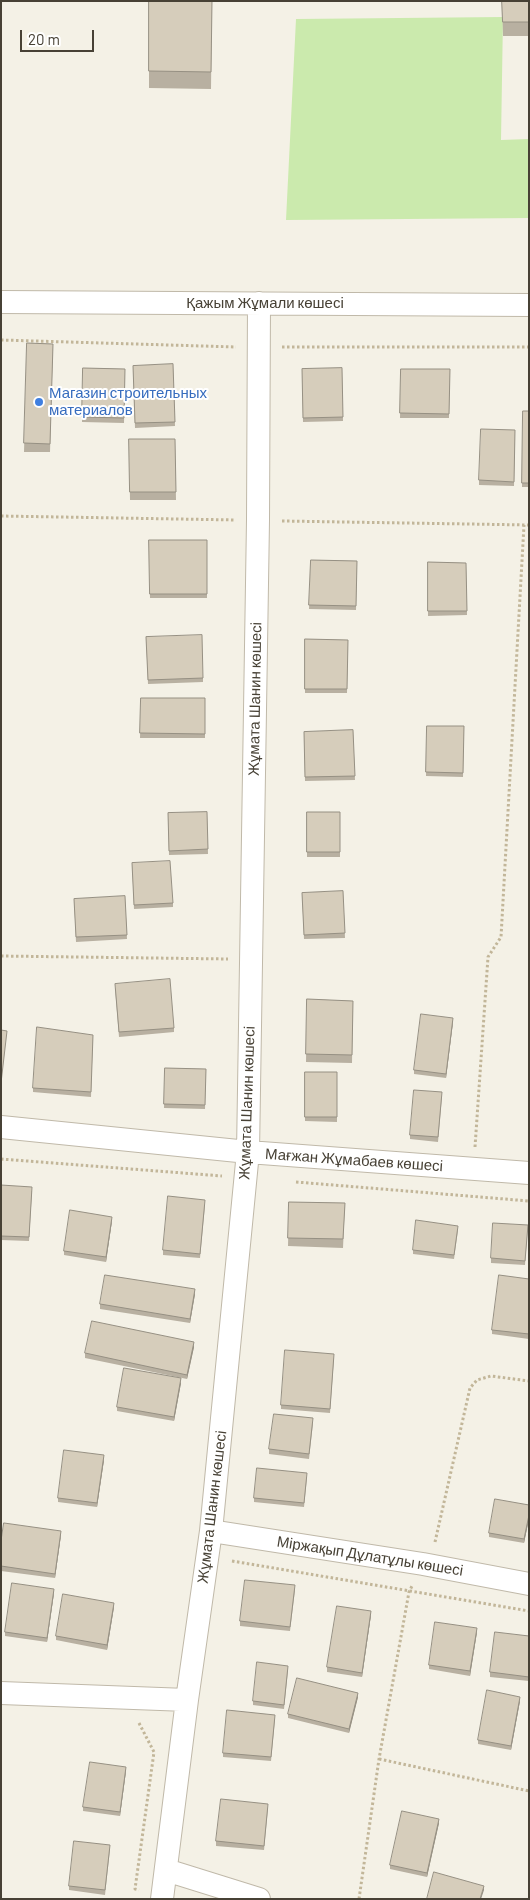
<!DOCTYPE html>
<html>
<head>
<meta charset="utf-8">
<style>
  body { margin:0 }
  #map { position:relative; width:530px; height:1900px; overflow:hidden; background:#f4f1e6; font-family:Barlow,sans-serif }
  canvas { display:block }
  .frame { position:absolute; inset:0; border:2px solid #474135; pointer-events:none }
  .scale { position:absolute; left:20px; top:30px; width:74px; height:22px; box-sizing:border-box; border:2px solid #474135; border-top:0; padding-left:6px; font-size:15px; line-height:18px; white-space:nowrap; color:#474135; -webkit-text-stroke:4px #fff; paint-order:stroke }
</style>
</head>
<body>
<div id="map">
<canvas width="530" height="1900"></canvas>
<div class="frame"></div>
<div class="scale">20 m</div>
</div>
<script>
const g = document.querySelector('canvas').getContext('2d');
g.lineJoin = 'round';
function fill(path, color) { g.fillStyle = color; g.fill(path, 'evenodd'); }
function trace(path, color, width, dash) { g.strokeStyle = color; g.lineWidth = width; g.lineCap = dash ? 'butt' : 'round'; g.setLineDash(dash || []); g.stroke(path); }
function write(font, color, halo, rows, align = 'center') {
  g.font = font + ' Barlow,sans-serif'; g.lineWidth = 4; g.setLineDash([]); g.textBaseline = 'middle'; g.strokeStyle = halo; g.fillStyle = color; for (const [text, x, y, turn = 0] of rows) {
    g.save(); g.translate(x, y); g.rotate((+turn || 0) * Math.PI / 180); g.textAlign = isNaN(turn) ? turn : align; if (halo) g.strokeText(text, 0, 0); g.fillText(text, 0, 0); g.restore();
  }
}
const green = new Path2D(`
  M503 17 501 140 529 139V218L286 220 296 19Z`);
const path = new Path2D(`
  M1 340 236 347
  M282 347H529
  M1 516 236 520
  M282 521 529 525
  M1 956 228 959
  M475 1147 488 957 501 937 524 525
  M1 1159 222 1176
  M296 1182 529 1201
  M435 1542 470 1388 477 1380 491 1376 529 1381
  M232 1561 529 1611
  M139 1723 154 1752 135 1889 139 1890
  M379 1759 529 1791
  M359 1899 379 1759 409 1592 412 1586`);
const minor = new Path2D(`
  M1 302 529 305
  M1 1127 248 1152 529 1173
  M211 1531 423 1564 529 1584
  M1 1693 187 1700
  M166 1870 259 1899
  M162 1899 187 1700 211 1531 248 1152 258 520 259 303`);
const wall = new Path2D(`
  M149 1H212L211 89 149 88Z
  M502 1H529V36H503Z
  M27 343 53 344 50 452H24Z
  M173 364 175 426 135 428 133 366Z
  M83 368 125 369 124 423 82 422Z
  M342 368 343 421 303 422 302 369Z
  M401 369H450L449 418H400Z
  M523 411H529V487H522Z
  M515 430 514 486 479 485V480Z
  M129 439H175L176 500H130Z
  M149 540H207V598H150Z
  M311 560 357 561 356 610 309 609Z
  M428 562 466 563 467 615 428 616Z
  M146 637 203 678V682L148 684Z
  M305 639 348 640 347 693H305Z
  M141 698H205V738H140Z
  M427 726H464L463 777 426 776Z
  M353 730 355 780 305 781 304 732Z
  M207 812 208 854 169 855 168 813Z
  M307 812H340V857H307Z
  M132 863 173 903V907L134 909Z
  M343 891 345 938 304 939 302 893Z
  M125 896 127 939 76 942 74 899Z
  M115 988 174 1028V1032L119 1037Z
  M307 999 353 1001 352 1063 306 1062Z
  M453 1022 446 1078 414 1074V1070Z
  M93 1035 91 1097 33 1092V1088Z
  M165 1068 206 1069 205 1109 164 1108Z
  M305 1072H337V1122L305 1121Z
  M442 1096 438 1142 410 1139V1135Z
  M1 1185 32 1191 29 1241 1 1240Z
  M289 1202 345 1203 343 1248 288 1246Z
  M205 1205 200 1258 163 1255V1250Z
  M112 1221 106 1262 64 1255V1251Z
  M528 1225 525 1265 491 1263V1258Z
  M458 1230 454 1259 413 1254V1250Z
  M529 1279V1339L492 1334V1330Z
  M195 1294 190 1323 100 1309V1304Z
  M194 1347 187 1379 85 1358V1353Z
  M334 1358 330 1413 281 1409V1405Z
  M181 1383 174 1421 117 1411V1407Z
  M313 1423 309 1459 269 1454V1449Z
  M104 1460 97 1507 58 1502V1498Z
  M307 1477 304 1507 254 1502V1498Z
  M529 1505V1519L524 1543 489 1537V1533Z
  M61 1535 55 1578 1 1571V1541Z
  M295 1590 290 1631 240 1626V1621Z
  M54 1593 47 1642 5 1636V1632Z
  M114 1607 107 1650 56 1640V1636Z
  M371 1615 362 1677 327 1672V1667Z
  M477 1632 470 1676 429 1669V1665Z
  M529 1636V1681L490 1677V1672Z
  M288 1670 284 1709 253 1705V1701Z
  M358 1697 349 1733 288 1718V1714Z
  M520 1701 511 1750 478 1744V1740Z
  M275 1719 271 1761 223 1757V1753Z
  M126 1771 120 1816 83 1811V1807Z
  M268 1808 264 1850 216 1846V1841Z
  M439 1823 427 1877 390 1869V1865Z
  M110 1849 105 1895 69 1890V1886Z`);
const shadedWall = new Path2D(`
  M453 1018V1022L446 1078V1074Z
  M112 1217V1221L106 1262V1257Z
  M195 1289V1294L190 1323V1319Z
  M194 1342V1347L187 1379V1375Z
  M181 1378V1383L174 1421V1417Z
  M104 1455V1460L97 1507V1503Z
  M529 1515V1519L524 1543V1539Z
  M61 1531V1535L55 1578V1574Z
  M54 1589V1593L47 1642V1638Z
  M114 1603V1607L107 1650V1645Z
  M371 1611V1615L362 1677V1673Z
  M477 1628V1632L470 1676V1671Z
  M358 1693V1697L349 1733V1729Z
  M520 1697V1701L511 1750V1746Z
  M126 1767V1771L120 1816V1812Z
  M439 1819V1823L427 1877V1873Z
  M484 1886V1890L481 1899H480Z`);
const building = new Path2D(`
  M149 1H212L211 72 149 71Z
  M502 1H529V22H503Z
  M27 343 53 344 50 444 24 443Z
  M173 364 175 422 135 423 133 366Z
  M83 368 125 369 124 418 82 417Z
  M342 368 343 417 303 418 302 369Z
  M401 369H450L449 414 400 413Z
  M523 411H529V483H522Z
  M481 429 515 430 514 482 479 480Z
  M129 439H175L176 492H130Z
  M149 540H207V594H150Z
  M311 560 357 561 356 606 309 605Z
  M428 562 466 563 467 611H428Z
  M202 635 203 678 148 680 146 637Z
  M305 639 348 640 347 689H305Z
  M141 698H205V734L140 733Z
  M427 726H464L463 773 426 772Z
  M353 730 355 776 305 777 304 732Z
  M207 812 208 849 169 851 168 813Z
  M307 812H340V852H307Z
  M170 861 173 903 134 905 132 863Z
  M343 891 345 933 304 935 302 893Z
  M125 896 127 935 76 937 74 899Z
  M170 979 174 1028 119 1032 115 984Z
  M307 999 353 1001 352 1055 306 1054Z
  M421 1014 453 1018 446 1074 414 1070Z
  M37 1027 93 1035 91 1092 33 1088Z
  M1 1030 7 1031 1 1083Z
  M165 1068 206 1069 205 1105 164 1104Z
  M305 1072H337V1117H305Z
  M414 1090 442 1092 438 1137 410 1135Z
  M1 1185 32 1187 29 1237 1 1236Z
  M168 1196 205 1200 200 1254 163 1250Z
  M289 1202 345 1203 343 1239 288 1238Z
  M70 1210 112 1217 106 1257 64 1251Z
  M416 1220 458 1226 454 1255 413 1250Z
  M493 1223 528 1225 525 1261 491 1258Z
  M105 1275 195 1289 190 1319 100 1304Z
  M499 1275 529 1279V1334L492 1330Z
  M92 1321 194 1342 187 1375 85 1353Z
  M285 1350 334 1354 330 1409 281 1405Z
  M124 1368 181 1378 174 1417 117 1407Z
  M274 1414 313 1418 309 1454 269 1449Z
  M64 1450 104 1455 97 1503 58 1498Z
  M257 1468 307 1473 304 1503 254 1498Z
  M495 1499 529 1505V1515L524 1539 489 1533Z
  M4 1523 61 1531 55 1574 1 1566V1541Z
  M245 1580 295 1585 290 1627 240 1621Z
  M12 1583 54 1589 47 1638 5 1632Z
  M63 1594 114 1603 107 1645 56 1636Z
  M337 1606 371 1611 362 1673 327 1667Z
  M435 1622 477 1628 470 1671 429 1665Z
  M495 1632 529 1636V1677L490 1672Z
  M257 1662 288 1666 284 1705 253 1701Z
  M297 1678 358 1693 349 1729 288 1714Z
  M487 1690 520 1697 511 1746 478 1740Z
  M227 1710 275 1715 271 1757 223 1753Z
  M90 1762 126 1767 120 1812 83 1807Z
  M221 1799 268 1804 264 1846 216 1841Z
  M402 1811 439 1819 427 1873 390 1865Z
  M74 1841 110 1845 105 1890 69 1886Z
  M434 1872 484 1886 480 1899H427Z`);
const markers = [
  [39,402,5,"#3f7fe0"]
];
const streetNames = [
  ["Қажым Жұмали көшесі",265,303],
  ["Жұмата Шанин көшесі",255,699,-89],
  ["Жұмата Шанин көшесі",247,1103,-88],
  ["Мағжан Жұмабаев көшесі",354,1160,4],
  ["Жұмата Шанин көшесі",212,1507,-83],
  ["Міржақып Дұлатұлы көшесі",370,1556,9]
];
const shopNames = [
  ["Магазин строительных",49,393],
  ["материалов",49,410]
];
fill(green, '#cbeaad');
trace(minor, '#c0b9a9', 24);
trace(path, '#c2b699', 3, [2.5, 2.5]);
trace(minor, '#fff', 22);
fill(wall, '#b8b0a1');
fill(shadedWall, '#969083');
fill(building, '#d6cdbb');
trace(building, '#969083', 1);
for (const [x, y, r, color] of markers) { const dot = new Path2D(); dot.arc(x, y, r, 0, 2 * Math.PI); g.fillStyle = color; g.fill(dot); trace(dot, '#fff', 2); }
write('15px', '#474135', '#fff', streetNames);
write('15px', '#366cbe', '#fff', shopNames, 'left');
</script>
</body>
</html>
